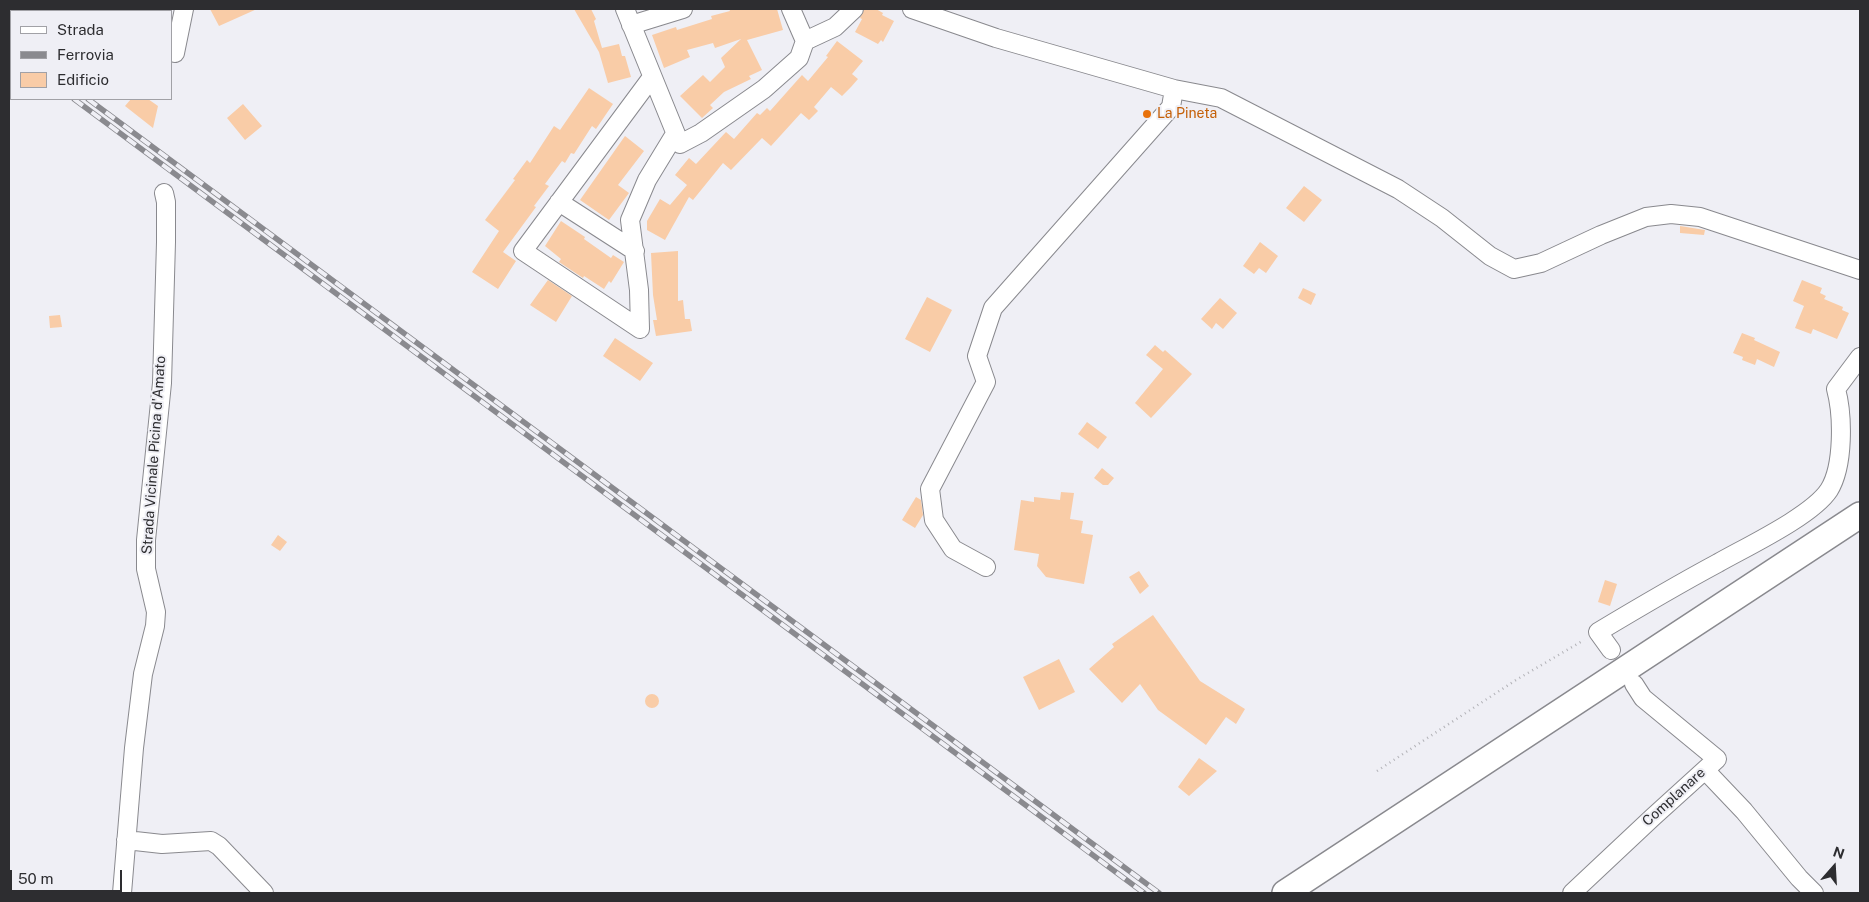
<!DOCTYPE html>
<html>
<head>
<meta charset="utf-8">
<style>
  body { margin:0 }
  #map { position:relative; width:1869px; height:902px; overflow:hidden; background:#efeff5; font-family:"Public Sans",sans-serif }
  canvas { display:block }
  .frame { position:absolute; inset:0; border:10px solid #2d2d30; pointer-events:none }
  .legend { position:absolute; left:10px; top:10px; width:162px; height:90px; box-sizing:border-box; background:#efeff5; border:1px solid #a1a1a6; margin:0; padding:6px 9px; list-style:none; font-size:15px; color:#2d2d30 }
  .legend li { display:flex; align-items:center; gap:10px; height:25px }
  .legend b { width:25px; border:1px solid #a1a1a6 }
  .north { position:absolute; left:1809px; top:842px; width:50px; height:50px; -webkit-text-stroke:4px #efeff5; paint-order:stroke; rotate:19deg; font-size:14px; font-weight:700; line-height:20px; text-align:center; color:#2d2d30 }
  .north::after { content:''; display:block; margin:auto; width:18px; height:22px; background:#2d2d30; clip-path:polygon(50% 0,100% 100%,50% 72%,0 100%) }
  .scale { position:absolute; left:10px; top:870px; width:112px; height:22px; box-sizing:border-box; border:2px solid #2d2d30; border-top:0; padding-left:6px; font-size:15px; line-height:18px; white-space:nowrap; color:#2d2d30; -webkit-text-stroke:4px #efeff5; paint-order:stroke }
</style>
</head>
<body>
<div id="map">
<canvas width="1869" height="902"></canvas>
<div class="frame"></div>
<ul class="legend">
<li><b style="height:6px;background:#fff"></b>Strada</li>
<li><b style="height:6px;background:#8a8a8f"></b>Ferrovia</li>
<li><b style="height:14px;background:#f9cca7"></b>Edificio</li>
</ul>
<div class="north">N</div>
<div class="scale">50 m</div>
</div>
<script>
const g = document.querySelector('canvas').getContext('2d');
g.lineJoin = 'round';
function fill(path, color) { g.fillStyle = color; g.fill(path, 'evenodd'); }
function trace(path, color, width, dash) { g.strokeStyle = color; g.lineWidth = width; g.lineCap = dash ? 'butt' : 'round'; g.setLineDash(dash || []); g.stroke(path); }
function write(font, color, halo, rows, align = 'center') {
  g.font = font + ' "Public Sans",sans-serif'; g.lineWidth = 4; g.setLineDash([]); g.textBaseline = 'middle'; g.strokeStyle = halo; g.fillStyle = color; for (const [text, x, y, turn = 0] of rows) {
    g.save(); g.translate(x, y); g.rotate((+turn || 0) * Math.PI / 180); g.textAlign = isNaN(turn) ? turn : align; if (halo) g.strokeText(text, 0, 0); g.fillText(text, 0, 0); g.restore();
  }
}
const building = new Path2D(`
  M210 9H257L219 26Z
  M574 9H591L596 19 594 21 602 48 619 44 622 56H625L631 77 608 83 599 52Z
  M729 9H777L783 30 747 40 762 70 749 76 751 79 724 92 710 105 713 108 702 118 680 96 703 75 710 82 725 67 721 58 741 39 715 48 713 43 687 50 690 57 664 68 652 35 676 27 677 30 712 19 711 16 730 11Z
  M864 9H876L883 13 882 15 894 21 883 42 881 40 878 44 855 32 862 19 860 18Z
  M837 41 863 61 852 74 858 79 851 87 842 96 831 87 814 107 818 111 809 120 801 113 771 146 762 138 731 170 723 163 693 200 689 197 665 240 647 230V221L660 199 670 205 687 185 675 175 689 158 696 164 726 132 734 139 757 113 760 115 767 108 770 111 802 75 808 81 828 57 826 56Z
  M589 88 613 104 596 129 592 126 574 154 571 153 565 163 562 161 545 184 549 186 534 206 536 207 503 252 516 261 498 289 472 272 499 231 485 220 515 180 513 179 527 160 530 163 554 126 560 130Z
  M131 99H148L158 106 153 128 125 106Z
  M243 104 262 126 245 140 227 118Z
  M625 136 644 151 618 185 629 193 609 220 580 200Z
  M1304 186 1322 200 1304 222 1286 208Z
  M561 221 585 237 584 239 611 258 613 255 624 262 611 283 609 281 604 289 584 276 583 278 559 262 561 259 545 246Z
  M1680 226 1705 230 1704 235 1680 233Z
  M1260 242 1278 256 1266 273 1259 268 1254 274 1243 266Z
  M678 251V301L683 300 685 319H690L692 331 656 336 653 320H657L653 295 651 253Z
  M548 280 572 296 556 322 530 305Z
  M1802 280 1822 288 1820 293 1826 296 1824 299 1843 307 1842 310 1849 313 1837 339 1813 329 1811 334 1795 328 1804 306 1793 301Z
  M1303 288 1316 294 1311 305 1298 298Z
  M927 297 952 310 930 352 905 339Z
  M1220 298 1237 313 1223 329 1216 323 1212 329 1201 319Z
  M60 315 62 327 50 328 49 316Z
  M1742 333 1755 338 1754 340 1780 352 1774 367 1757 359 1755 365 1742 360 1743 357 1733 353Z
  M615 338 653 363 640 381 603 356Z
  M1155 345 1163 352 1165 350 1192 374 1151 418 1135 403 1163 369 1146 355Z
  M1087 422 1107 437 1098 449 1078 434Z
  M1102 468 1114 478 1108 485H1103L1094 478Z
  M1061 492 1074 493 1070 519 1083 521 1081 533 1093 535 1084 584 1046 577 1037 566 1039 554 1014 550 1021 500 1034 502V497L1060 500Z
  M916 497 921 500 923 515 915 528 902 520Z
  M278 535 287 542 280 551 271 545Z
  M1139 571 1149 586 1140 594 1129 577Z
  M1605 580 1617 584 1610 606 1598 602Z
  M1153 615 1200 681 1245 709 1236 724 1226 717 1206 745 1158 710 1140 684 1122 703 1089 669 1114 647 1112 644Z
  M1059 659 1075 692 1039 710 1023 677Z
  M645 701a7 7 0 1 1 14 0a7 7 0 1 1-14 0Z
  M1199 758 1217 771 1189 796 1178 787Z`);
const path = new Path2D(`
  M1377 771 1516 680 1584 640`);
const street = new Path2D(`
  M100 9 104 11
  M625 9 680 144 701 133 764 89 799 58 805 41 791 9
  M912 9 996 38 1174 89 1221 98 1398 189 1442 218 1490 256 1514 269 1541 263 1601 235 1646 217 1671 214 1700 217 1860 270
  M631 25 683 9
  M805 41 835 27 854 9
  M171 51 175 53 184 9
  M652 77 523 251 640 329 639 290 630 220 647 180 675 134
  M559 202 635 251
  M986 567 953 549 934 520 930 489 986 382 977 356 993 308 1171 107 1174 89
  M1611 650 1598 632C1638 608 1677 585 1718 563 1746 547 1812 516 1829 490 1844 466 1843 415 1836 389L1860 357
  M1705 770 1744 811 1799 878 1814 893
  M126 840 162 844 211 841 219 846 264 893
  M122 893 134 748 143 674 155 626 156 612 146 569V540L162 383 166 242V202L164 193
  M1572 893 1653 817 1717 759 1643 698 1634 684`);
const secondary = new Path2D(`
  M1285 893 1860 515`);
const rail = new Path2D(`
  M9 40 11 42
  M9 51 11 52
  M74 99 1144 893
  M88 99 1159 893`);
const markers = [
  [1147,114,5,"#e8710a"]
];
const foodNames = [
  ["La Pineta",1157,114]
];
const streetNames = [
  ["Strada Vicinale Picina d'Amato",154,455,-86],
  ["Complanare",1674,797,-42]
];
fill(building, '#f9cca7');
trace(street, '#89898e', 20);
trace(secondary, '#89898e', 28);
trace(path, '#b2b2b7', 2.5, [1, 4]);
trace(street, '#fff', 18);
trace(secondary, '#fff', 25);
trace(rail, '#8a8a8f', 5.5);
trace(rail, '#efeff5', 4, [11]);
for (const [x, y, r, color] of markers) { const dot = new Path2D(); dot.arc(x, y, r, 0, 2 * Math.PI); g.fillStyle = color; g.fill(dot); trace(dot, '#efeff5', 2); }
write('14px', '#c56008', '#efeff5', foodNames, 'left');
write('14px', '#2d2d30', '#efeff5', streetNames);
</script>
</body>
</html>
